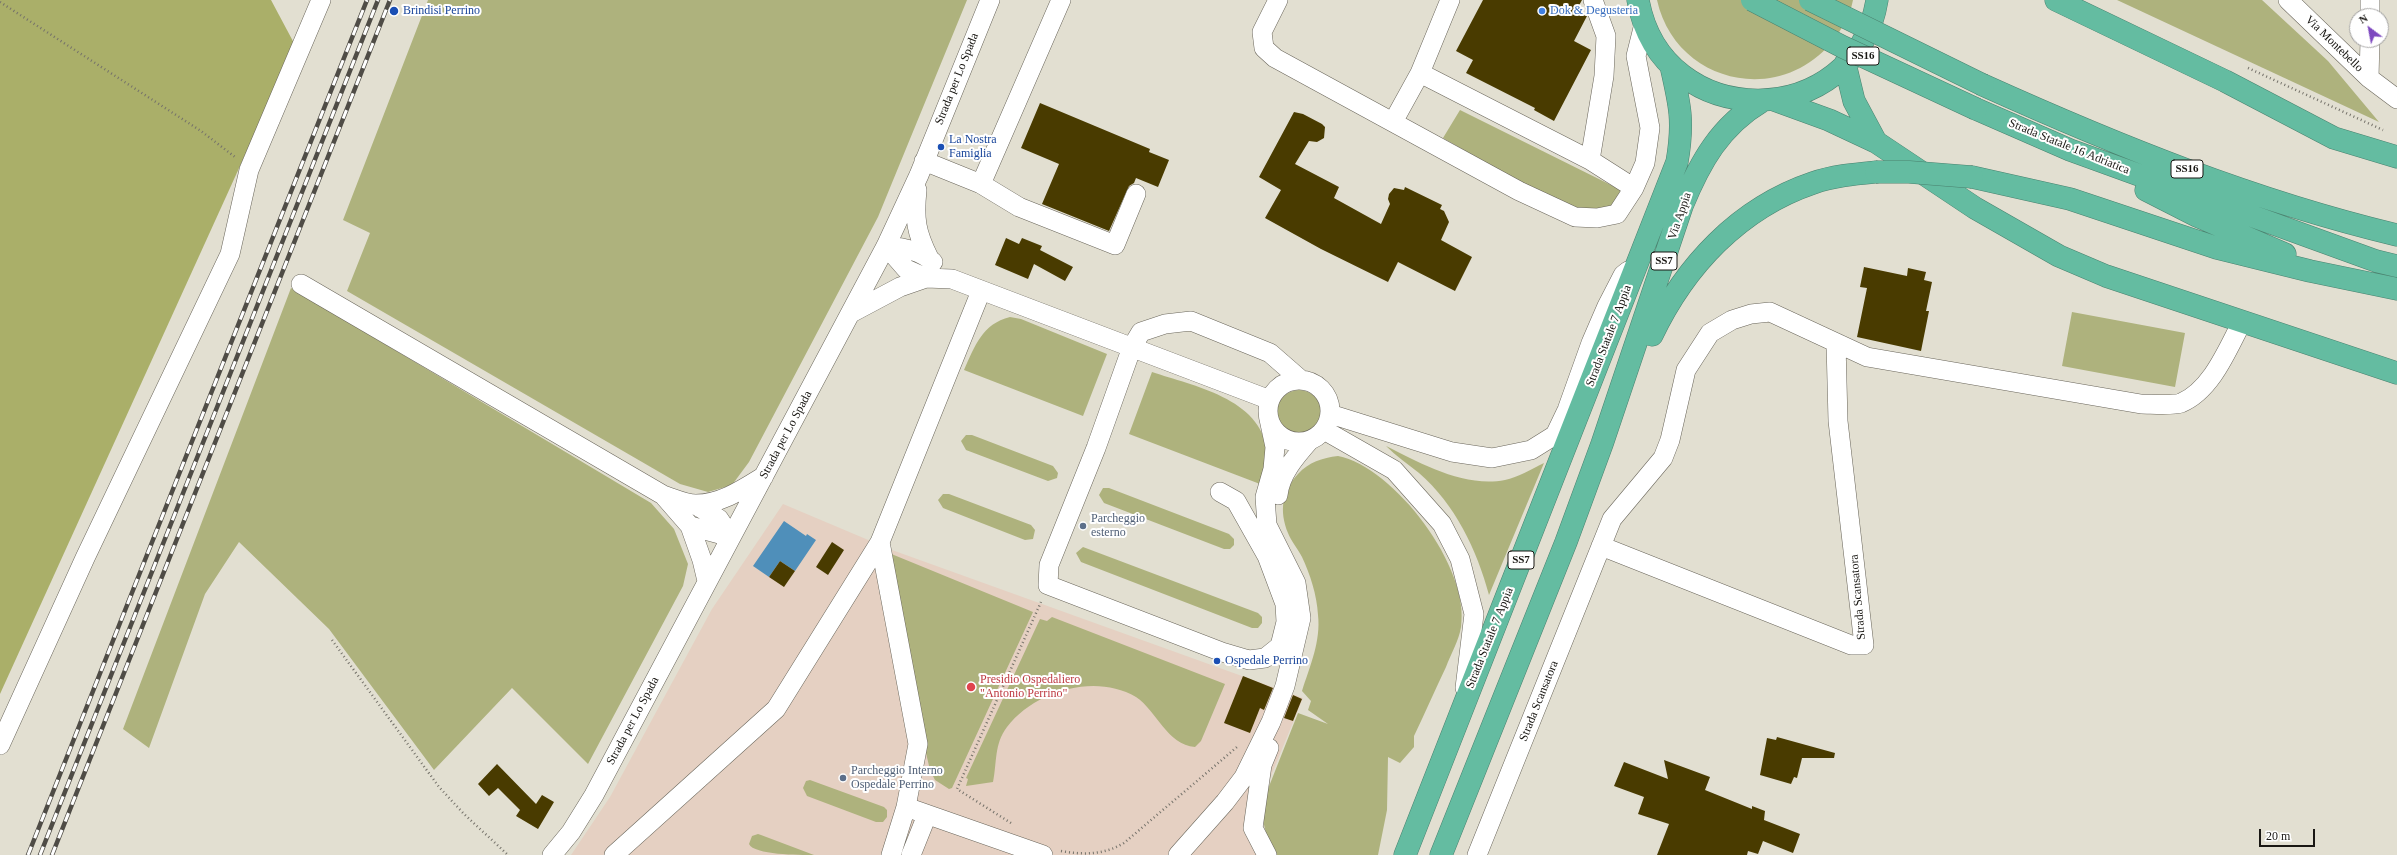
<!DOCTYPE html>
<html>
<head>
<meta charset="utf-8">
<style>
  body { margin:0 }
  #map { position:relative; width:2397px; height:855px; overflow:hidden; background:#e2dfd1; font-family:"Times New Roman",serif }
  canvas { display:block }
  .north { position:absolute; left:2349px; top:8px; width:40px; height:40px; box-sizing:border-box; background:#fff; border:1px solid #a3a2a1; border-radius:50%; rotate:328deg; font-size:11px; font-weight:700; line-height:16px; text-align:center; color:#191713 }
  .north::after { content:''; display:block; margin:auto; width:14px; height:18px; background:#7d48bf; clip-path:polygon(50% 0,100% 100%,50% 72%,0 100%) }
  .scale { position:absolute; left:2259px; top:829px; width:56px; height:18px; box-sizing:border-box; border:2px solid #191713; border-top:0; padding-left:5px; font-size:12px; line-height:14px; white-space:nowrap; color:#191713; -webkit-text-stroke:3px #fff; paint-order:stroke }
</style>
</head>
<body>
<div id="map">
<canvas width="2397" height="855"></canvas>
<div class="north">N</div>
<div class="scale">20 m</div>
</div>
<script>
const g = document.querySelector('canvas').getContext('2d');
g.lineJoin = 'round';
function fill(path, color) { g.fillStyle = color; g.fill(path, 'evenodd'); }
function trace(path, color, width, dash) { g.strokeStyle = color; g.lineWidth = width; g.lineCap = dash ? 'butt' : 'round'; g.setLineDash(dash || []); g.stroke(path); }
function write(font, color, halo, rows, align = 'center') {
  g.font = font + ' "Times New Roman",serif'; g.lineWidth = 4; g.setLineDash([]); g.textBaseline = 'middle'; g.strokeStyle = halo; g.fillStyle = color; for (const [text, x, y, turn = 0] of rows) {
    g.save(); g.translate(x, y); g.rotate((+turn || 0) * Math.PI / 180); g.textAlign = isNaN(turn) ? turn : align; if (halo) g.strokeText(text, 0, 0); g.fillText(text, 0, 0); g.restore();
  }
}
const medical = new Path2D(`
  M783 504 892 550 1303 698 1264 793 1261 816 1269 855H571L610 797 712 609Z`);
const green = new Path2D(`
  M428 0H967L878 217 749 462 732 485 708 492 680 484 347 291 370 233 343 220Z
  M1657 0H1853C1850 16 1841 31 1831 43 1777 107 1675 82 1657 0Z
  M2117 0H2262L2328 61 2379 122Z
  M1460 110 1623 191 1610 209C1605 209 1599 212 1594 211 1558 210 1477 157 1443 138Z
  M291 288 651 503 674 529 688 564 683 586 588 764 512 688 434 770 329 629 239 542 205 594 149 748 123 729Z
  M2072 312 2185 333 2175 387 2062 366Z
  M1010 317 1021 319 1107 354 1083 416 964 370C975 346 982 324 1010 317Z
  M1152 372C1193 386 1261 398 1267 451 1269 462 1263 474 1260 484L1129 434Z
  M1277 412a22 22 0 1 1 44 0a22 22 0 1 1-44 0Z
  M966 435H972L1053 466 1058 473 1057 478 1048 481 966 450 961 441Z
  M1386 446C1420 463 1464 488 1505 480 1518 477 1532 469 1544 463L1489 595C1477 550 1455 504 1419 473 1408 464 1396 456 1386 446Z
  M1338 456C1394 467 1471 568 1461 627 1459 640 1451 654 1446 667 1435 690 1425 713 1414 736V747L1400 763 1388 757 1387 810 1378 855H1271L1262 816 1266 794 1298 713 1328 724 1308 710 1311 701 1302 691C1310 666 1321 641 1318 615 1317 595 1310 574 1302 557 1298 549 1291 541 1288 533 1279 511 1282 491 1298 474 1309 462 1322 458 1338 456Z
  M1103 488H1109L1229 534 1234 539V545L1230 549H1224L1104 503 1099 495Z
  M943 494H949L1031 525 1035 530 1033 539 1025 540 943 508 938 500Z
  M1083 547 1258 613 1262 617V623L1258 628H1252L1081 562 1076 553Z
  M889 553 1033 612 952 788 949 789 935 780 930 770 918 719Z
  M1052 617 1225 684 1201 741 1195 747C1167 745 1157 711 1136 697 1095 673 1035 691 1007 727 994 744 997 763 993 782L966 786 968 779 966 778 1040 619 1047 621Z
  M810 780 884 807 887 810V817L883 822H876L807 796 803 788 806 781Z
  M758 834 761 835 814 855C799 855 754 855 749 844L752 836Z`);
const forest = new Path2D(`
  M0 0H271L295 45 0 694Z`);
const water = new Path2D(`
  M784 521 806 536 807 534 816 540 795 571 780 561 769 577 753 566Z`);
const building = new Path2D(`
  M1483 0H1582L1576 11 1587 16 1574 41 1591 50 1554 121 1534 110 1535 108 1466 73 1473 60 1456 51Z
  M1040 103 1150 149 1149 152 1169 160 1158 187 1136 178 1134 183 1129 186 1109 231 1042 204 1059 164 1021 148Z
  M1294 112 1303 114 1322 124 1325 127 1324 138 1317 142 1309 141 1295 164 1339 187 1334 198 1381 224 1390 204 1388 199 1389 194 1394 188 1404 190 1405 187 1442 205 1440 209 1444 211 1449 222 1441 240 1472 257 1455 291 1398 262 1388 282 1321 249 1265 218 1281 190 1259 177Z
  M1006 238 1019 244 1022 238 1042 246 1040 250 1073 267 1065 281 1034 264 1028 279 995 265Z
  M1864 267 1907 276 1908 268 1926 272 1924 280 1932 282 1926 311H1929L1921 351 1857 337 1867 288 1860 287Z
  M832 542 844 550 828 575 816 567Z
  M780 561 795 571 784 587 769 577Z
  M1243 676 1273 688 1264 710 1260 708 1250 733 1224 723Z
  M1293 695 1302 699 1293 721 1284 718Z
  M1777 737 1835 753 1834 758H1802L1797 778 1794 777 1791 784 1760 775 1767 738 1776 740Z
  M1664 760 1710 777 1705 790 1752 809V806L1765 811 1764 820 1800 834 1793 853 1763 841 1758 854 1748 851 1747 855H1657L1669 824 1638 814 1644 797 1614 786 1624 762 1668 779Z
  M497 764 536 804 542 795 554 802 538 829 516 816 520 810 498 788 489 796 478 784Z`);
const path = new Path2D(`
  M0 2 201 131 235 157
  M2248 68 2383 130
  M332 640 439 787 464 814 508 855
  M1011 823 957 789 1041 602
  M1061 851C1083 855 1104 855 1124 843L1237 747`);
const minor = new Path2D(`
  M1278 0 1262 32 1264 48 1275 58 1519 191 1575 217 1597 218 1617 214 1634 188 1645 163 1650 128 1636 56 1644 24
  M2288 0 2369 78 2397 99
  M2370 16V0
  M1420 73 1450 0
  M2369 78 2370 40
  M1393 122 1420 73 1590 160 1604 76 1606 36 1593 0
  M1590 160 1634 188
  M924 161 981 184 1061 0
  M981 184 1019 207 1115 245 1136 194
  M917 190C914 219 916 232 929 258
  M886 246C902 247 921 251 933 262
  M886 246 906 269 926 278
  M301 284 663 495 690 526 702 560 707 581
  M853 312 900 287 926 278 952 279 1270 400
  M1268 411a31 31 0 1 1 62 0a31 31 0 1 1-62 0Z
  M1330 414 1452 452 1492 458 1531 450 1555 435 1567 410 1591 343 1607 306 1623 275 1628 271
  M1324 430 1394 470 1442 524 1460 559 1474 614 1465 688
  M1220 492 1236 501 1267 556 1285 604 1286 622 1280 646 1265 658 1249 660 1222 652 1048 585 1049 565 1096 448 1132 347 1141 332 1165 324 1191 321 1270 353 1301 380
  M663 495C673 498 685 504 696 504 721 504 743 489 764 476
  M1278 495C1280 474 1296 456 1310 440
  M694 504 719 519 731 537
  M690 526 731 537
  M880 542 918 744 906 807 891 855
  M1601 546 1851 645H1864L1838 421 1836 343
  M0 745 85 558 230 254 249 170 321 0
  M906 807 1043 855
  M552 855 571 832 594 795 886 246 919 175 990 0
  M614 855 776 709 880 542 981 291
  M911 855 927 815
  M1178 855 1225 802 1244 777 1271 722 1285 686 1301 618 1296 583 1267 525 1265 497 1273 469 1275 447 1269 419
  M1267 855 1253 828 1262 765 1269 748
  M1477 855 1612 519 1663 458 1670 440 1686 370 1710 333 1732 320 1751 314 1770 312 1867 357 2141 404C2151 404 2173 406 2181 403 2212 390 2228 348 2242 322`);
const highway = new Path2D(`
  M1638 0C1662 135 1856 132 1877 0
  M2056 0 2225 81 2334 138 2397 157
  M1845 64 1854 101 1876 142
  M1983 85C2116 145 2254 201 2397 235
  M1774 100 1829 120 1876 142 1975 208 2059 256 2106 276 2397 373
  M1976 109 2070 150 2376 261 2397 266
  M1972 177 2070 199 2217 248 2310 271 2397 289
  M2146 190 2197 216 2285 254
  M1652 335C1685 266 1739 208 1813 183 1833 176 1855 174 1876 172
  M1405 855 1677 162C1684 122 1680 105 1671 66
  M1441 855 1566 542 1602 444 1682 206C1700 162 1720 126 1762 101`);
const rail = new Path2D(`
  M28 855 367 0
  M40 855 378 0
  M52 855 390 0`);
const highwayBridge = new Path2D(`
  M1752 0 1843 47 1976 109
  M1810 0 1983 85
  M1876 172H1909L1972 177`);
const markers = [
  [394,11,5,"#1a4fb4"],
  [1542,11,4,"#3f7fe0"],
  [941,147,4,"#1a4fb4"],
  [1083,526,4,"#5c6f8a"],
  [1217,661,4,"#1a4fb4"],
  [971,687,5,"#e0444e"],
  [843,778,4,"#5c6f8a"]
];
const shields = [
  [1863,56,32],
  [2187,169,32],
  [1664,261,26],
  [1521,560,26]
];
const shieldNames = [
  ["SS16",1863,56],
  ["SS16",2187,169],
  ["SS7",1664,261],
  ["SS7",1521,560]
];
const transitNames = [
  ["Brindisi Perrino",403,11],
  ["La Nostra",949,140],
  ["Famiglia",949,154],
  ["Ospedale Perrino",1225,661]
];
const shopNames = [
  ["Dok & Degusteria",1550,11]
];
const streetNames = [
  ["Via Montebello",2334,44,44],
  ["Strada per Lo Spada",957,79,-68],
  ["Strada Statale 16 Adriatica",2069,147,22],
  ["Via Appia",1680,216,-71],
  ["Strada Statale 7 Appia",1609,336,-69],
  ["Strada per Lo Spada",786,435,-62],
  ["Strada Scansatora",1858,597,-95],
  ["Strada Statale 7 Appia",1490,638,-68],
  ["Strada Scansatora",1539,701,-68],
  ["Strada per Lo Spada",633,721,-62]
];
const serviceNames = [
  ["Parcheggio",1091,519],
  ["esterno",1091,533],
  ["Parcheggio Interno",851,771],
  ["Ospedale Perrino",851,785]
];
const healthNames = [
  ["Presidio Ospedaliero",980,680],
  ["\"Antonio Perrino\"",980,694]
];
fill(medical, '#e5d0c2');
fill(green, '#aeb27d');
fill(forest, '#aaaf69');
fill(water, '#4f8fba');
fill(building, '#493b00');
trace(minor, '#6a665b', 20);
trace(highway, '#4a826f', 23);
trace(path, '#75726a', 2.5, [1, 3]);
trace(minor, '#fff', 19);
trace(highway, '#64bca1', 22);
trace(rail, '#4f4c46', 4.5);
trace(rail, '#fff', 3, [9]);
trace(highwayBridge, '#4a826f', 23, []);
trace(highwayBridge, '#64bca1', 22);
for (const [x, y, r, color] of markers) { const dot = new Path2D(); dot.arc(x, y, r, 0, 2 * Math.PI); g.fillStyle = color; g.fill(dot); trace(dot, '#fff', 1.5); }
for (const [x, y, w] of shields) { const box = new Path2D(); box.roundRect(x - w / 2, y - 9, w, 18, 3); g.fillStyle = '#fff'; g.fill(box); trace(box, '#191713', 1); }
write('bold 11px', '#191713', null, shieldNames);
write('12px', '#164399', '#fff', transitNames, 'left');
write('12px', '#366cbe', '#fff', shopNames, 'left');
write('12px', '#191713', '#fff', streetNames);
write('12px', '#4e5e75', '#fff', serviceNames, 'left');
write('12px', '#be3a42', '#fff', healthNames, 'left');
</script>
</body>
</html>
